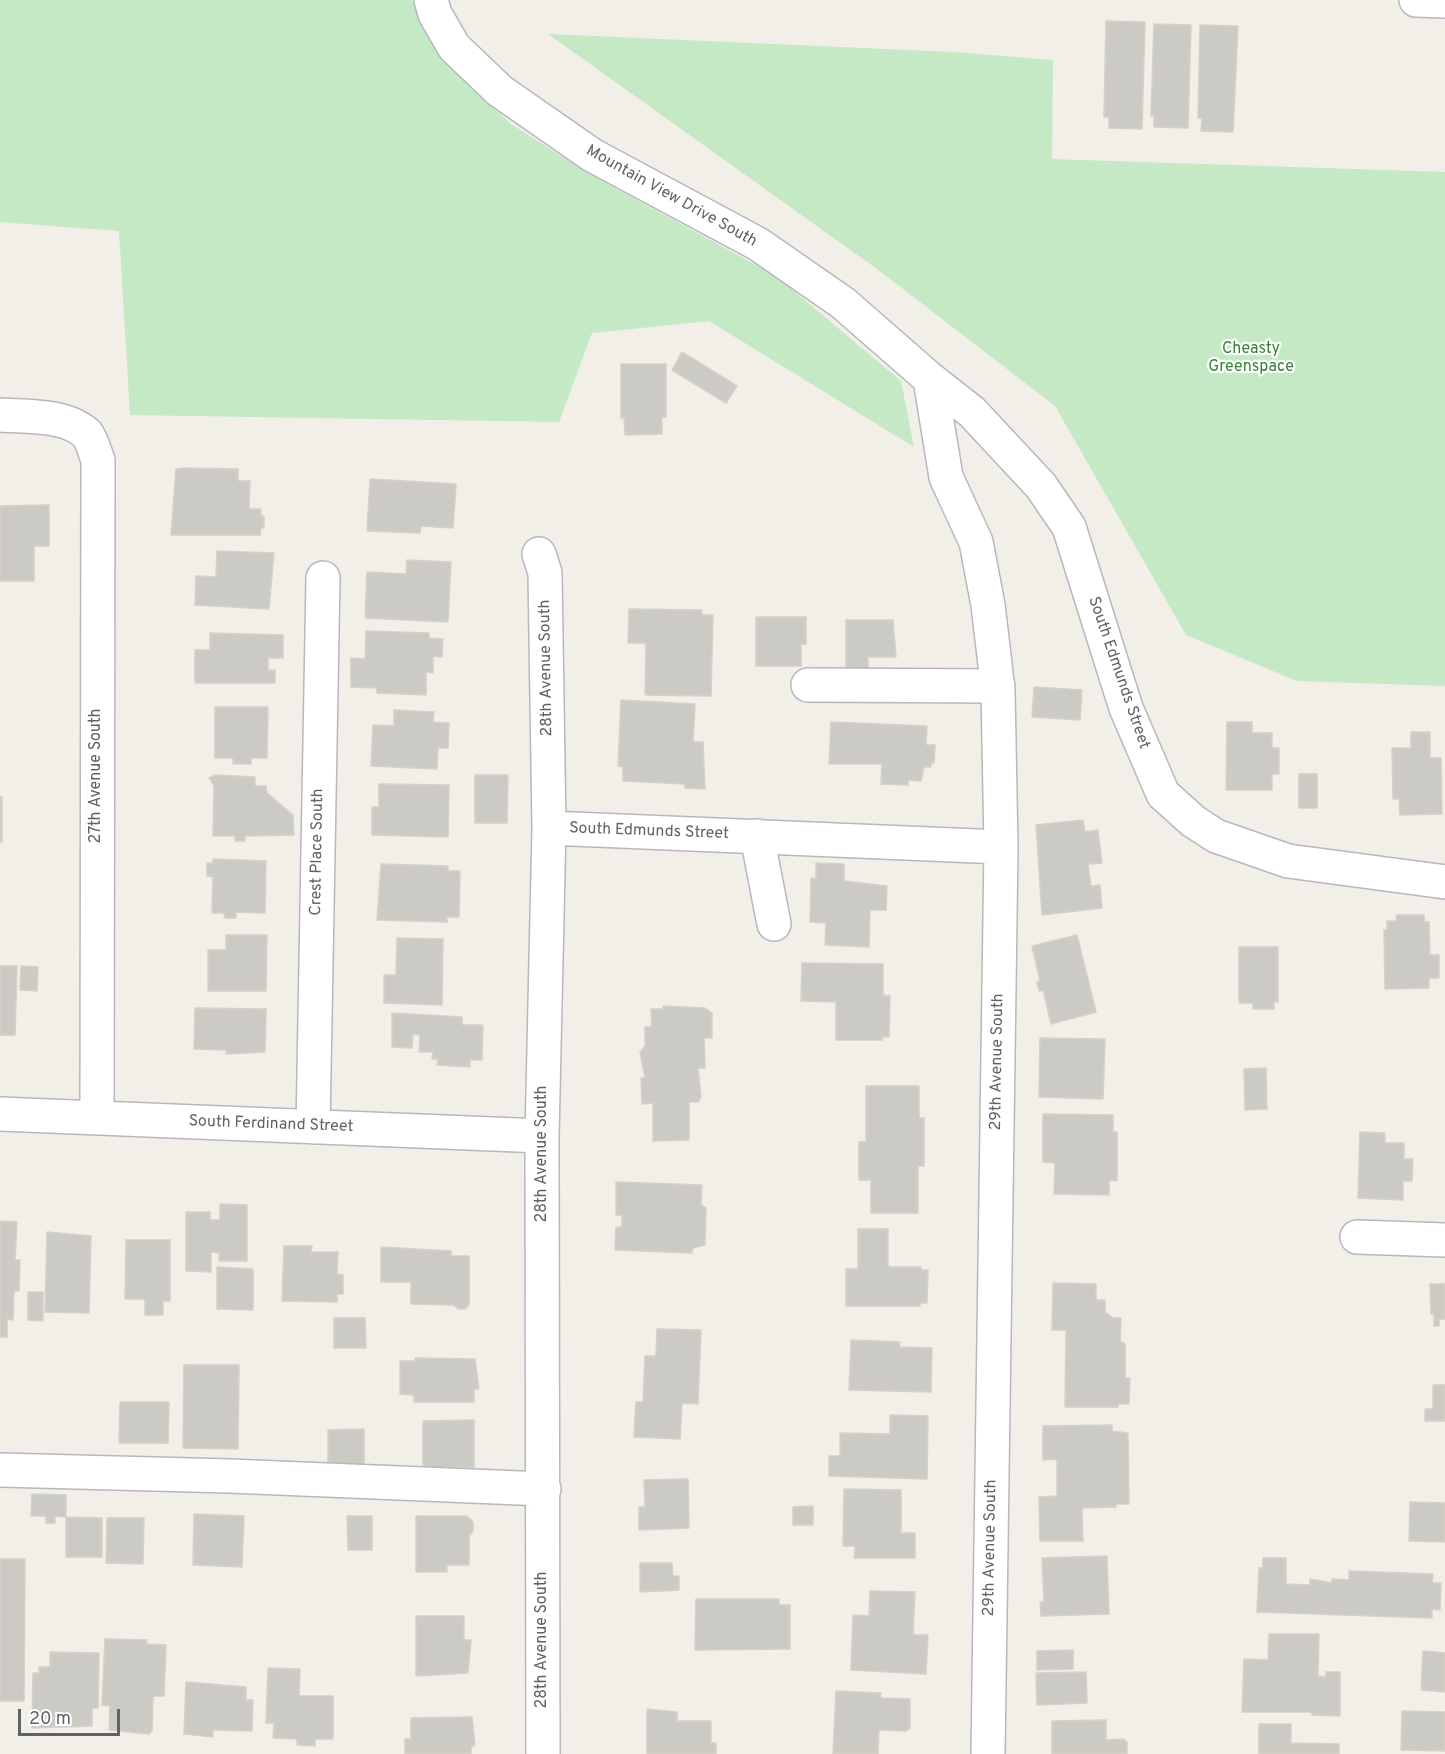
<!DOCTYPE html>
<html>
<head>
<meta charset="utf-8">
<style>
  body { margin:0 }
  #map { position:relative; width:1445px; height:1754px; overflow:hidden; background:#f1efe8; font-family:Overpass,sans-serif }
  canvas { display:block }
  .scale { position:absolute; left:18px; top:1709px; width:102px; height:27px; box-sizing:border-box; border:3px solid #5f6368; border-top:0; padding-left:8px; font-size:18px; line-height:21px; white-space:nowrap; color:#5f6368; -webkit-text-stroke:4px #fff; paint-order:stroke }
</style>
</head>
<body>
<div id="map">
<canvas width="1445" height="1754"></canvas>
<div class="scale">20 m</div>
</div>
<script>
const g = document.querySelector('canvas').getContext('2d');
g.lineJoin = 'round';
function fill(path, color) { g.fillStyle = color; g.fill(path, 'evenodd'); }
function trace(path, color, width, dash) { g.strokeStyle = color; g.lineWidth = width; g.lineCap = dash ? 'butt' : 'round'; g.setLineDash(dash || []); g.stroke(path); }
function write(font, color, halo, rows, align = 'center') {
  g.font = font + ' Overpass,sans-serif'; g.lineWidth = 4.5; g.setLineDash([]); g.textBaseline = 'middle'; g.strokeStyle = halo; g.fillStyle = color; for (const [text, x, y, turn = 0] of rows) {
    g.save(); g.translate(x, y); g.rotate((+turn || 0) * Math.PI / 180); g.textAlign = isNaN(turn) ? turn : align; if (halo) g.strokeText(text, 0, 0); g.fillText(text, 0, 0); g.restore();
  }
}
const green = new Path2D(`
  M0 0H412L434 48 472 89 511 124 586 172 776 276 901 381 914 447 709 321 592 333 559 422 130 415 119 231 0 222Z
  M548 34 953 52 1053 60 1052 159 1445 172V686L1297 681 1186 635 1055 406 881 272Z`);
const building = new Path2D(`
  M1106 21 1145 22 1142 129 1109 128V117H1104Z
  M1154 24 1191 25 1188 128 1154 127V116H1151Z
  M1200 25 1238 26 1233 132 1201 131 1202 118H1198Z
  M682 352 737 386 726 403 672 370Z
  M621 364H666V417H662V434L625 435 624 417 621 418Z
  M186 468 238 469V481H250L249 509H261V516H264V528H261L260 535H171L176 469Z
  M370 479 456 484 453 528 421 526 420 533 367 531Z
  M49 505V546H34V581H0V506Z
  M217 551 274 553 269 609 195 605 196 576 216 577Z
  M407 560 451 562 448 622 365 618 367 572 406 574Z
  M629 609 702 610V615H713L711 696 645 695 646 643H628Z
  M756 617H806V644H801V666H756Z
  M846 620H893L896 657H868V670H846Z
  M366 631 429 633V638L443 639 442 657 433 656V673L426 672V695L377 693V688L351 687V658L365 659Z
  M210 633 283 635V658H268V670H275V683H195V650H210Z
  M1034 687 1082 690 1080 720 1032 717Z
  M621 700 695 704 693 742H703L705 789 685 788V784L623 781V767L618 766Z
  M215 707H268L267 758H251V764H233V758H215Z
  M394 710 434 712 433 722 449 723 448 748H438L437 769 371 766 373 725 394 726Z
  M831 722 927 726 926 745H935L934 763H931V767H924L921 781 908 780V785L881 784 882 764H829Z
  M1227 722H1252V733H1272V748H1279V774H1272V790H1226Z
  M1411 732H1430V758H1441L1442 814 1400 815 1399 799H1393L1392 748H1411Z
  M1299 774H1317V808H1299Z
  M215 775 255 777V786H266L267 793 293 815 294 835 245 836V841H235V836H213L214 786 209 778Z
  M475 775H508L507 823H475Z
  M379 784 449 785 448 837 372 835V807H379Z
  M0 797H2V842H0Z
  M1083 820 1085 832 1098 830 1102 863 1088 864 1091 886 1100 885 1102 908 1042 915 1036 825Z
  M213 859 266 861 265 913 236 912V918H224L225 913H212L213 877 207 876V863H213Z
  M816 863 844 864V881L887 886 886 910H870L869 947 825 945 826 923 810 922 811 878 816 879Z
  M381 864 448 866V871H460L459 917H447V922L377 920Z
  M1396 915H1424V922H1429L1430 955H1439V978H1429V988L1385 989 1384 930H1387V921H1397Z
  M226 935H267L266 991H208V950H226Z
  M1077 935 1096 1012 1051 1024 1043 990 1039 991 1037 982 1040 981 1032 946Z
  M397 938 443 939 442 1005 384 1003V975H396Z
  M1239 947H1278V1002H1274V1009H1253V1003H1239Z
  M802 963 883 964V995L890 996 889 1037H882V1040H836V1002L801 1001Z
  M0 966H17L15 1035H0Z
  M21 966 38 967 37 991 20 990Z
  M663 1006 705 1008 712 1013V1038H704L705 1068H698L701 1097 698 1102H689V1140L653 1141V1103L642 1104 641 1078H645L640 1052 645 1046V1027H652L651 1009H663Z
  M195 1008 266 1009 265 1052 226 1054V1050L194 1049Z
  M392 1013 462 1017V1025H483L482 1060H470V1067L437 1065 438 1059H432L433 1052H419L420 1035 413 1034 412 1048 392 1047Z
  M1040 1038 1105 1039 1103 1099 1039 1097Z
  M1266 1068 1267 1109 1245 1110 1244 1069Z
  M866 1086H919V1118H924V1166H918V1213H871V1180H859V1142H866Z
  M1043 1114 1113 1115V1132H1117V1181L1109 1180V1195L1054 1194 1055 1163 1043 1162Z
  M1360 1132 1385 1133V1143H1404V1159H1413L1412 1181H1403V1200L1358 1198Z
  M616 1182 702 1185 701 1205 706 1208 705 1245 693 1248 692 1253 615 1250 616 1227H622V1215H616Z
  M220 1204 247 1205V1261H219V1253L211 1252V1272L186 1271V1212H210V1220H220Z
  M0 1221 17 1222 15 1260H20L19 1291H14L13 1320 7 1319V1337H0Z
  M858 1229H888V1267H921V1270H928L927 1303H920V1306H846V1269H858Z
  M47 1232 91 1236 89 1313 45 1312Z
  M126 1240H170V1301H163V1315H145V1299H125Z
  M284 1246H312L311 1252H338L337 1274 343 1275V1294H337V1302L282 1301Z
  M381 1247 451 1251V1256H469V1305L465 1309H458L454 1305 411 1304V1282H381Z
  M217 1267 253 1269V1310L217 1309Z
  M1053 1283 1096 1284V1300H1105V1312L1113 1318H1121L1120 1341 1125 1344V1378H1130L1129 1404H1118V1407H1065L1066 1330H1052Z
  M1430 1284H1445V1319H1439V1326H1434V1314H1431Z
  M28 1292H43V1321L28 1320Z
  M334 1318H365L366 1348H334Z
  M657 1329 701 1330 698 1404 682 1403 680 1439 634 1437 636 1402H643L645 1356H656Z
  M851 1340 900 1342 899 1347 932 1348 931 1392 849 1390Z
  M415 1358 475 1359 479 1389H474V1402H414V1395L400 1394V1361H415Z
  M184 1365H239L238 1449 183 1448Z
  M1433 1385H1445V1421H1425V1409H1433Z
  M120 1402H169L168 1443H119Z
  M890 1415 928 1416 927 1479 829 1476V1456H840V1433L890 1434Z
  M474 1420V1467H443V1473H431V1466H423V1421Z
  M1112 1425V1431L1128 1433 1129 1504H1116V1507L1082 1508 1083 1541H1040L1039 1497 1057 1496V1459L1043 1460V1426Z
  M364 1429V1464L328 1465V1430Z
  M688 1479 689 1528 639 1530V1507H645L644 1480Z
  M844 1489 901 1490V1533H915V1558H854L855 1546H843Z
  M32 1494 66 1495V1517L55 1516V1523H46V1516H31Z
  M1410 1502 1445 1503V1542L1409 1541Z
  M813 1506V1525H793V1507Z
  M194 1514 244 1516 242 1567 193 1565Z
  M347 1516H372V1550H348Z
  M416 1516H467L473 1522V1531L469 1536V1565H447V1572H416Z
  M66 1517 102 1518V1557H66Z
  M107 1518H144L143 1564 106 1563Z
  M1107 1556 1109 1614 1041 1616 1040 1602H1044L1042 1558Z
  M1263 1558H1286V1584L1310 1585V1579L1332 1583V1579L1349 1580V1571L1433 1574 1432 1583H1441L1440 1610 1432 1609V1618L1257 1612 1259 1568H1263Z
  M0 1559H25L24 1701H0Z
  M640 1563H672L673 1576H679V1590L640 1592Z
  M870 1591 915 1592 913 1635H928L926 1674 851 1670 853 1615 869 1616Z
  M696 1599H779V1605H790V1649L695 1650Z
  M416 1616H464V1640H471L468 1673 416 1676Z
  M1269 1634H1319L1318 1676 1326 1677V1672H1340V1716L1312 1715V1712H1242L1244 1659 1268 1660Z
  M105 1639 147 1640 146 1644 166 1645 164 1696H153L152 1731 149 1734 109 1730 110 1706 102 1705Z
  M1073 1650V1669L1037 1670V1651Z
  M1423 1651 1445 1653V1692L1421 1690Z
  M50 1652 99 1653 98 1708H92V1726L32 1728 33 1673H39V1667H50Z
  M268 1668 300 1669 299 1696H333V1739H315V1746L297 1745V1739L273 1738 274 1723H266Z
  M1086 1672 1087 1703 1037 1705 1036 1673Z
  M186 1682 246 1687V1700H253L252 1731 213 1730V1737L184 1734Z
  M836 1691 881 1693 880 1698 910 1699V1728L906 1731 879 1730 878 1754H833Z
  M647 1709 677 1712V1721H711V1743H716V1754H647Z
  M1402 1711 1445 1712V1751L1401 1750Z
  M472 1717 475 1746H471V1754H405V1739H411V1718Z
  M1106 1720V1740L1123 1739 1127 1742V1754H1052V1721Z
  M1259 1724H1291V1743L1339 1744V1754H1259Z`);
const minor = new Path2D(`
  M431 0 435 14 454 47 500 91 592 155 758 244 843 303 930 379 972 412 1041 486 1069 527 1126 708 1163 794 1193 821 1216 836 1288 861 1445 882
  M1416 0 1445 1
  M930 379 946 477 976 542 988 605 998 690 1001 847 988 1754
  M0 415C27 417 66 414 87 434 92 440 95 453 98 460L97 1118
  M539 554 545 573 549 828 542 1136 543 1754
  M808 685 998 686
  M549 828 1001 847
  M757 836 774 924
  M0 1114 542 1136
  M313 1127 323 578
  M1357 1237 1445 1240
  M0 1470 230 1476 544 1489`);
const streetNames = [
  ["Mountain View Drive South",671,197,29],
  ["28th Avenue South",547,668,-91],
  ["South Edmunds Street",1118,673,71],
  ["27th Avenue South",97,776,-90],
  ["South Edmunds Street",649,832,2],
  ["Crest Place South",318,852,-89],
  ["29th Avenue South",998,1062,-89],
  ["South Ferdinand Street",271,1125,2],
  ["28th Avenue South",543,1154,-90],
  ["29th Avenue South",991,1548,-89],
  ["28th Avenue South",543,1640,-90]
];
const parkNames = [
  ["Cheasty",1251,350],
  ["Greenspace",1251,368]
];
fill(green, '#c5e8c5');
fill(building, '#cccac5');
trace(building, '#d6d1c6', 1.5);
trace(minor, '#b5b8bc', 36);
trace(minor, '#fff', 33);
write('16px', '#5f6368', '#fff', streetNames);
write('16px', '#348238', '#fff', parkNames);
</script>
</body>
</html>
